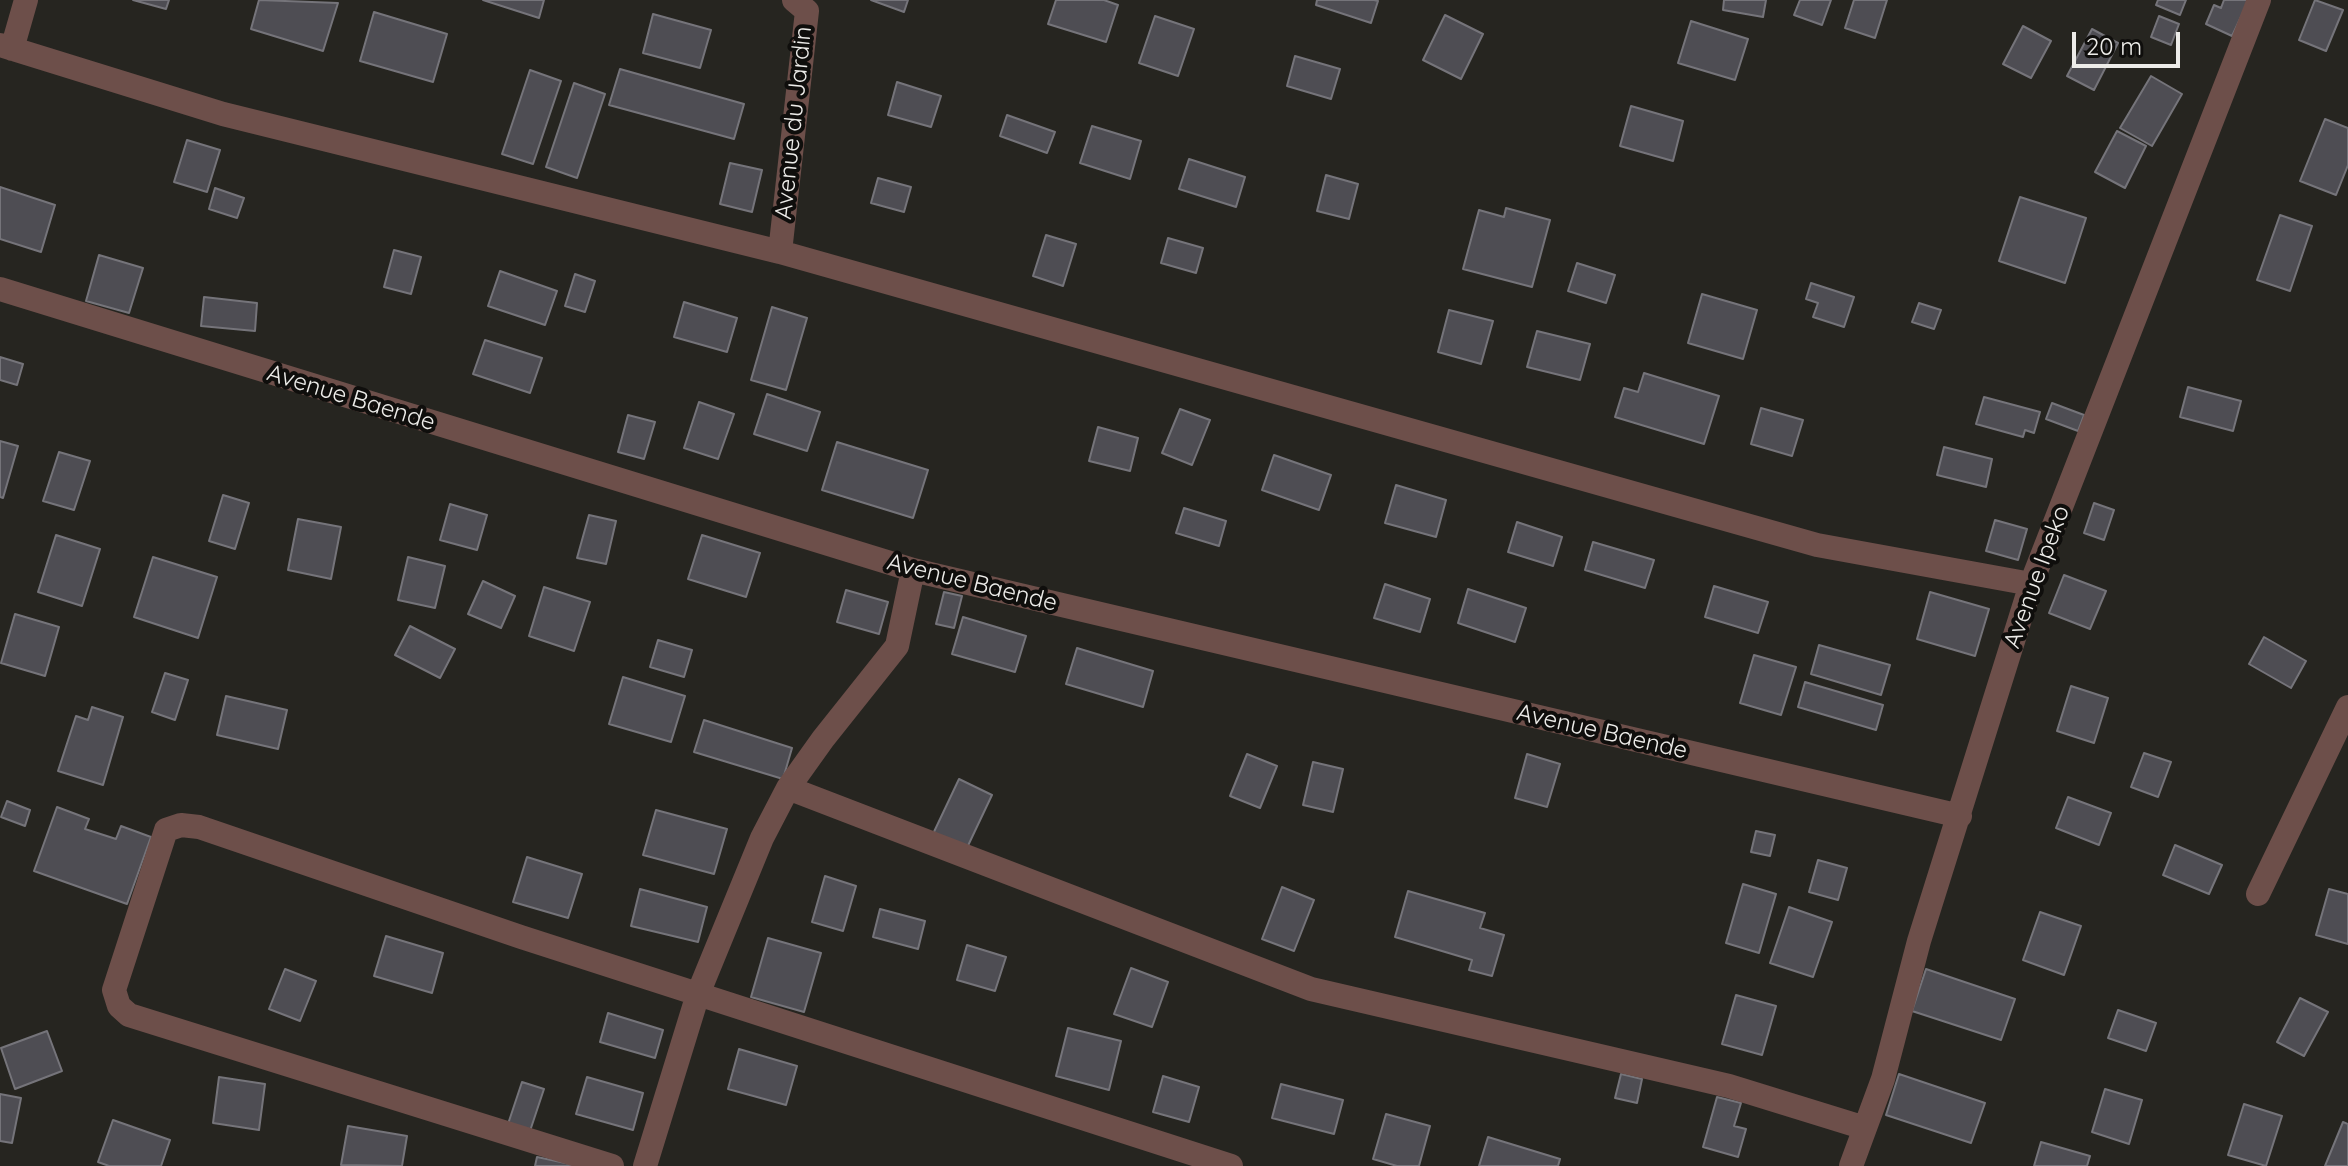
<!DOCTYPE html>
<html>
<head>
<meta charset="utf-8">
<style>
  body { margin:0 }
  #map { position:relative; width:2348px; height:1166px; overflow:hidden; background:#262520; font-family:Quicksand,sans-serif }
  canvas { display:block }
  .scale { position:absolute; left:2072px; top:32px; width:108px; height:36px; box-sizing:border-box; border:4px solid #edece9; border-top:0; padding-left:10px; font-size:24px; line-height:28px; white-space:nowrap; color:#edece9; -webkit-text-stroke:6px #0f0e0c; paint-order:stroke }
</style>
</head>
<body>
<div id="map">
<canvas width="2348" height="1166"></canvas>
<div class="scale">20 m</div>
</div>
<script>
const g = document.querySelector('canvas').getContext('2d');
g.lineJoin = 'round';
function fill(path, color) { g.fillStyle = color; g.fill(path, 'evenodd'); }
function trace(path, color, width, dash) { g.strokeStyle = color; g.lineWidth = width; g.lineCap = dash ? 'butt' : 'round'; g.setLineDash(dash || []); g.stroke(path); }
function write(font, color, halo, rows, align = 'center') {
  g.font = font + ' Quicksand,sans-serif'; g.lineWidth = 8; g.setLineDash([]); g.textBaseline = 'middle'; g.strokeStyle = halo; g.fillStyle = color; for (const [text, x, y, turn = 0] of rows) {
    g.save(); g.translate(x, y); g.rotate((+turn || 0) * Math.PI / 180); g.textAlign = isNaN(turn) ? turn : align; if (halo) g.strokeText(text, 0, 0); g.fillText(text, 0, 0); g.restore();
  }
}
const building = new Path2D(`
  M133 0H169L166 9Z
  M259 0 338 3 323 51 251 29Z
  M483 0H544L539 18Z
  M871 0H908L904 12Z
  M1056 0H1104L1118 5 1106 42 1048 24Z
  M1317 0H1374L1378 1 1371 23 1316 5Z
  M1724 0H1766L1763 17 1723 10Z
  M1800 0H1831L1822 25 1794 15Z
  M1854 0H1887L1875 38 1845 28Z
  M2158 0H2186L2180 15 2156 5Z
  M2224 0H2249L2232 36 2206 24 2214 5 2221 8Z
  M2315 0 2343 10 2326 51 2299 40Z
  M374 12 447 34 433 82 360 61Z
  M653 14 711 30 700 68 643 53Z
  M1445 15 1483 34 1461 79 1423 60Z
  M1155 16 1194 29 1178 76 1139 63Z
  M2159 16 2179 24 2171 45 2151 37Z
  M1691 21 1748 39 1735 80 1678 63Z
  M2023 26 2051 41 2031 78 2003 64Z
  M2092 29 2118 43 2094 90 2067 76Z
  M1295 56 1340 69 1331 99 1287 86Z
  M620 69 744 104 734 139 609 105Z
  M530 70 561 81 533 164 502 154Z
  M2151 76 2182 94 2152 146 2120 128Z
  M897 82 941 96 931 127 888 115Z
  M574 83 605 94 577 178 546 167Z
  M1631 106 1683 121 1673 161 1620 146Z
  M1007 115 1055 132 1047 153 1000 136Z
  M2325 119 2348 128V165L2336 195 2300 181Z
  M1092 126 1141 141 1130 179 1080 163Z
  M2117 131 2146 146 2125 188 2095 172Z
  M187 140 220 150 207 192 174 182Z
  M1189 159 1245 177 1236 207 1179 189Z
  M730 163 762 170 752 212 720 204Z
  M1326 175 1358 184 1349 219 1317 211Z
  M878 178 911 187 904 212 871 203Z
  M0 187 55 205 41 252 0 239Z
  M215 188 244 198 237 218 209 209Z
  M2020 197 2086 218 2065 283 1999 261Z
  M1506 208 1550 220 1532 287 1463 269 1479 210 1504 217Z
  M2280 215 2312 226 2290 291 2257 280Z
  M1046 235 1076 244 1063 286 1033 276Z
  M1168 238 1203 248 1196 273 1161 263Z
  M394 250 421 257 411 294 384 287Z
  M99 255 143 268 129 313 86 301Z
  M1577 263 1615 275 1606 303 1568 291Z
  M500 271 557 291 545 325 488 306Z
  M575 274 595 281 585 312 565 306Z
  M1811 283 1854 297 1844 327 1813 317 1818 303 1806 299Z
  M1702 294 1757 310 1743 359 1688 343Z
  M204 297 257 303 255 331 201 326Z
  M684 302 737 318 727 352 674 337Z
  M1919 303 1941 310 1934 329 1912 322Z
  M772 307 807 318 786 390 751 380Z
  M1449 310 1493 321 1481 364 1438 352Z
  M1537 331 1590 344 1580 380 1527 367Z
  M485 340 542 358 530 393 473 374Z
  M0 357 23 364 17 385 0 380Z
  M1644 373 1719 396 1704 444 1615 417 1624 388 1638 392Z
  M2188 387 2241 401 2233 431 2180 417Z
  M767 394 820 412 807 451 754 434Z
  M1984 397 2040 412 2034 433 2025 430 2023 437 1976 424Z
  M699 402 734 414 718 459 684 448Z
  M2052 403 2084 415 2078 431 2046 419Z
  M1761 408 1803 420 1792 456 1751 444Z
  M1180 409 1210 420 1192 465 1162 453Z
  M628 415 655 422 644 459 618 452Z
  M1098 427 1138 438 1130 471 1089 461Z
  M0 441 18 446 3 498 0 497Z
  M837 442 928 470 913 518 822 490Z
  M1944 447 1992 459 1986 487 1937 475Z
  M59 452 90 461 74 510 43 501Z
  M1274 455 1331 475 1319 510 1262 490Z
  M1396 485 1446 500 1436 537 1385 523Z
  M223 495 249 503 235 549 209 541Z
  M2094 503 2114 510 2104 540 2084 533Z
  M450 504 487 515 477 550 440 540Z
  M1184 508 1226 521 1219 546 1176 533Z
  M589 515 616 521 606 564 577 558Z
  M298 519 341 527 331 579 288 570Z
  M1995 520 2027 529 2018 560 1986 551Z
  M1517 522 1562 537 1553 566 1508 552Z
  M56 535 100 549 82 606 38 592Z
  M702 535 760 553 746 597 688 579Z
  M1593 542 1654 560 1645 588 1585 570Z
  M153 557 217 577 198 638 134 617Z
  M408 557 445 566 435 608 398 600Z
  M2064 575 2106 591 2090 629 2049 613Z
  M483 581 515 596 501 628 468 614Z
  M1385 584 1430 599 1420 632 1374 618Z
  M1714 586 1768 602 1758 633 1705 617Z
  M544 587 590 602 574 651 529 636Z
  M1468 589 1526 608 1515 642 1458 623Z
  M846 590 888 602 879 634 837 622Z
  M944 592 962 596 954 628 936 624Z
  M1930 592 1989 609 1975 656 1917 639Z
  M15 614 59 627 45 676 1 663Z
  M963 617 1026 636 1015 672 952 654Z
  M410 626 455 649 440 678 395 655Z
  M2264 637 2306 661 2291 688 2249 664Z
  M658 640 692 650 684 677 650 667Z
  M1819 645 1890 665 1881 695 1811 674Z
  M1077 648 1153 671 1143 707 1066 684Z
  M1754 655 1796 667 1781 715 1740 703Z
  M165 673 188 680 175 720 152 712Z
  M623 677 685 696 671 742 609 724Z
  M1805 682 1883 705 1876 730 1798 707Z
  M2071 686 2108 698 2094 743 2057 731Z
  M226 696 287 710 278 749 217 735Z
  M92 707 123 717 103 785 58 771 76 716 88 720Z
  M704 720 792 748 783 779 694 752Z
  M2144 753 2171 762 2158 797 2131 787Z
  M1247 754 1277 766 1260 808 1230 796Z
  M1527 754 1560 764 1547 807 1515 798Z
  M1313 762 1343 769 1333 812 1303 805Z
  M959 779 992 795 965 852 932 836Z
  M2068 797 2111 813 2099 845 2056 828Z
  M7 801 30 810 25 826 1 817Z
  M57 807 89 819 85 829 116 839 121 826 151 837 127 904 34 871Z
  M656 810 727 829 714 874 643 855Z
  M1756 831 1775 835 1770 856 1751 852Z
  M2175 845 2222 865 2209 894 2163 875Z
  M527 857 582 874 568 918 513 902Z
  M1818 860 1847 868 1838 900 1809 892Z
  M825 876 856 886 843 931 812 922Z
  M1743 884 1776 894 1759 953 1726 943Z
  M1282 887 1314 900 1294 951 1262 939Z
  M640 889 707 907 698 942 631 926Z
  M2329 889 2348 894V944L2316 935Z
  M1408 891 1485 913 1480 928 1504 935 1492 976 1469 970 1472 960 1395 937Z
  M1789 907 1832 922 1813 977 1770 963Z
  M880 909 925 921 918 949 873 937Z
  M2040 912 2081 926 2064 975 2023 960Z
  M386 936 443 953 432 993 374 976Z
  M768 938 821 953 804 1012 751 997Z
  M967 945 1006 957 995 991 957 980Z
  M1131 968 1168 982 1152 1027 1114 1014Z
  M285 969 316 981 300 1021 269 1009Z
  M1926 969 2015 999 2001 1040 1912 1011Z
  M1736 995 1776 1006 1762 1055 1722 1044Z
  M2300 998 2328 1012 2304 1056 2277 1042Z
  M2118 1010 2156 1023 2146 1051 2108 1038Z
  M608 1013 663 1030 655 1058 600 1042Z
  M1068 1028 1121 1041 1109 1090 1056 1076Z
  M47 1031 62 1071 15 1089 1 1048Z
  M739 1049 797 1066 786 1105 728 1089Z
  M1621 1074 1642 1079 1637 1103 1615 1098Z
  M1899 1074 1985 1103 1971 1143 1886 1115Z
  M1163 1076 1199 1087 1189 1122 1153 1112Z
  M219 1077 265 1084 259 1130 213 1123Z
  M587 1077 643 1093 633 1130 576 1114Z
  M522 1082 544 1089 530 1131 508 1124Z
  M1281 1084 1343 1100 1334 1134 1272 1118Z
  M2105 1089 2142 1100 2129 1144 2092 1132Z
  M0 1094 21 1098 12 1143 0 1141Z
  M1717 1097 1741 1103 1734 1126 1746 1129 1738 1157 1703 1147Z
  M2244 1104 2282 1116 2266 1166 2228 1155Z
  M1386 1114 1430 1126 1419 1166H1397L1373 1159Z
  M113 1120 170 1140 161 1166H109L98 1162Z
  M2343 1122 2348 1124V1166H2325Z
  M348 1126 407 1136 402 1166 341 1165Z
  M1488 1137 1560 1159 1558 1166H1479Z
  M2041 1142 2090 1156 2087 1166H2034Z
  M537 1157 575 1165V1166H535Z`);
const minor = new Path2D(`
  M0 45 223 114 780 252 1817 545 2031 584
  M12 49 26 0
  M780 252 807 11 794 0
  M0 289 913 570 1960 816
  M788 788 1311 989 1729 1086 1865 1128
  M2258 894 2348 707
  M612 1166 129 1015 119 1006 114 990 166 830 181 825 199 827 521 937 1231 1166
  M645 1166 698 994 762 838 788 788 823 739 897 646 913 570
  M1851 1166 1883 1079 1919 941 2031 584 2259 0`);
const streetNames = [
  ["Avenue du Jardin",794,123,-84],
  ["Avenue Baende",351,398,17],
  ["Avenue Ipeko",2037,577,-70],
  ["Avenue Baende",972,583,14],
  ["Avenue Baende",1602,732,13]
];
fill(building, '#4e4d53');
trace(building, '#75747a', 2);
trace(minor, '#6d4f4a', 24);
write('24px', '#edece9', '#0f0e0c', streetNames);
</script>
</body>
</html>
